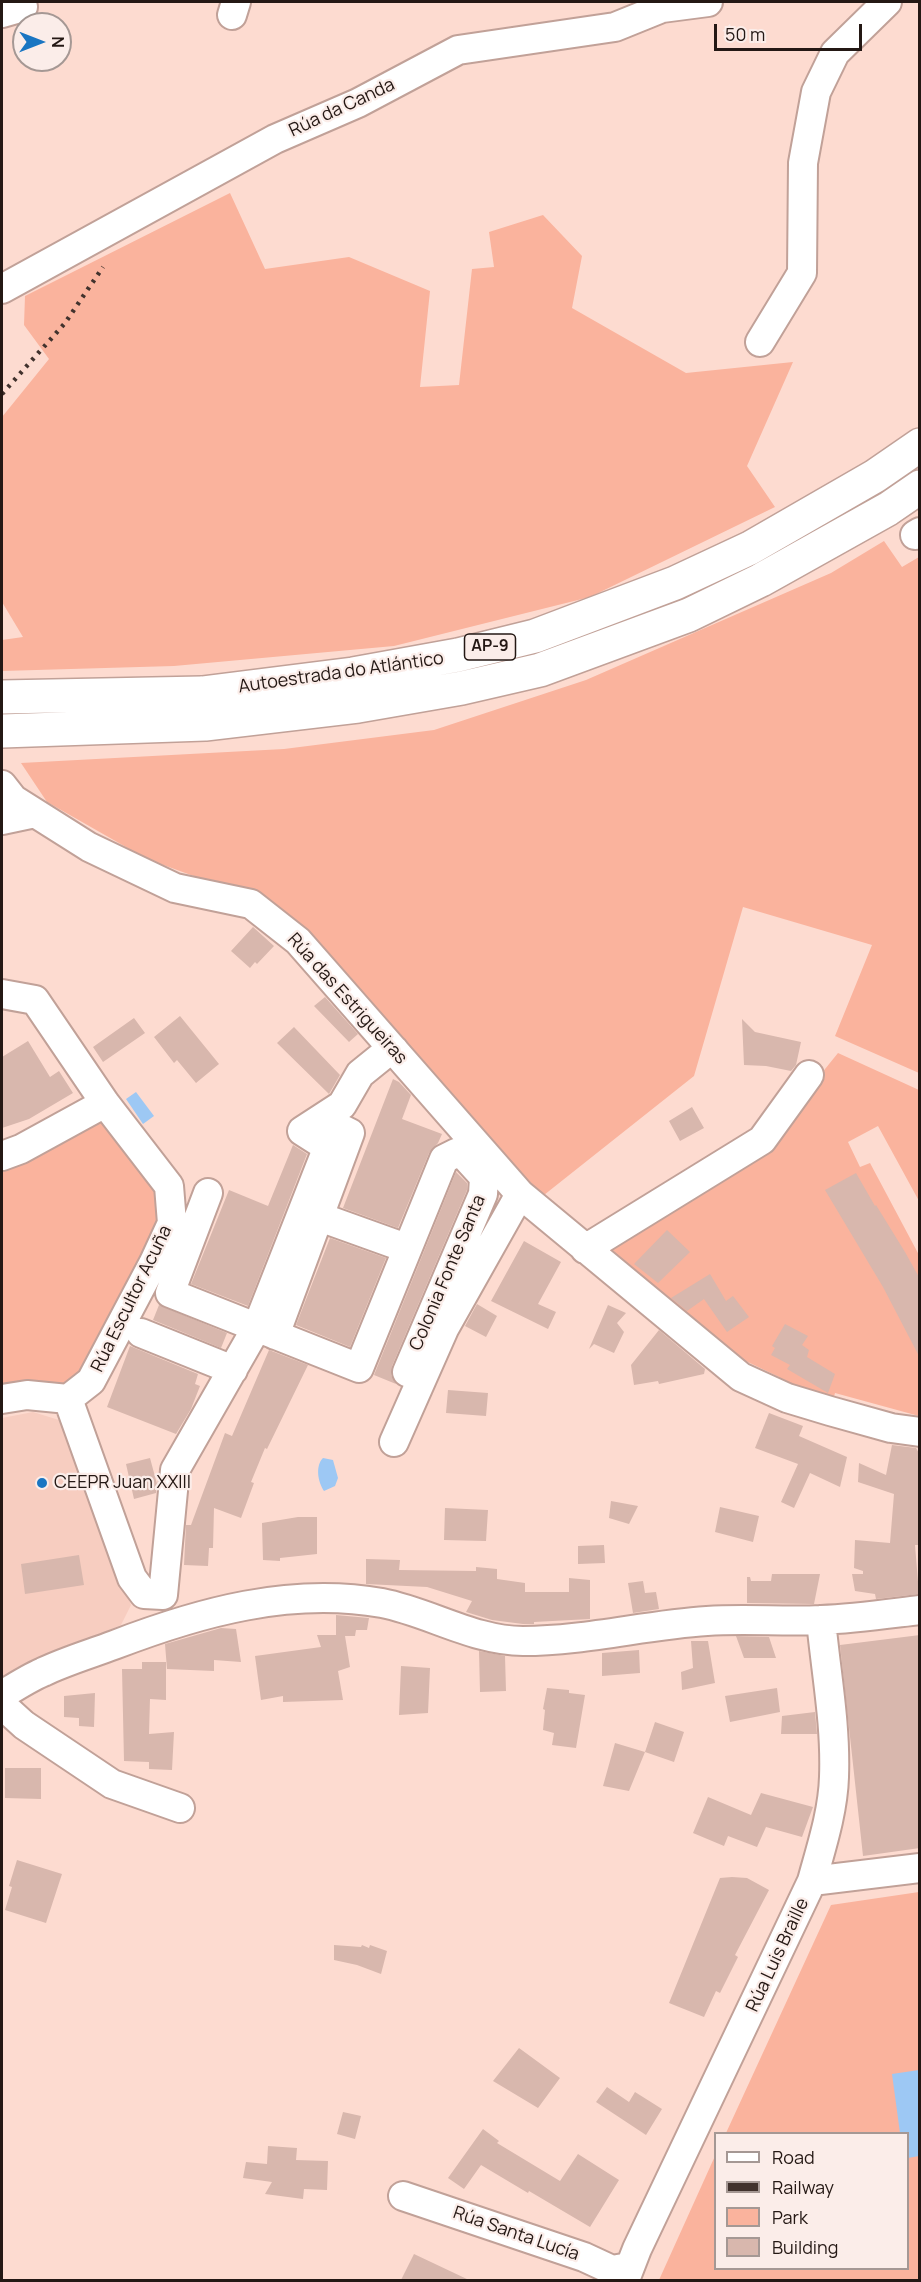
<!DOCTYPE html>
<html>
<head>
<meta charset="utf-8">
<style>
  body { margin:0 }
  #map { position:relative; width:921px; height:2282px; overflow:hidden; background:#fddbd0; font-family:Manrope,sans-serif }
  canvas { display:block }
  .frame { position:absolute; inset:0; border:3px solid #241814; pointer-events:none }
  .legend { position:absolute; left:714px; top:2132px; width:195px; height:138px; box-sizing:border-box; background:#fbede9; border:2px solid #a59894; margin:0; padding:8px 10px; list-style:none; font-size:18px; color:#241814 }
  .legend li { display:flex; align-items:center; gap:12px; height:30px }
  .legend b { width:30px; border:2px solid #a59894 }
  .north { position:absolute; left:12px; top:12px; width:60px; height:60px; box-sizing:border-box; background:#fbede9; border:2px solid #a59894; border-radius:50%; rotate:90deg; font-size:16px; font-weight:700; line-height:24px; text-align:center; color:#241814 }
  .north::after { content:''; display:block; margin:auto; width:21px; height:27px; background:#1a76c2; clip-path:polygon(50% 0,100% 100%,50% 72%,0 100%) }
  .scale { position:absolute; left:714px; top:24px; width:148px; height:27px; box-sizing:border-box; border:3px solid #241814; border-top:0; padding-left:8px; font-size:18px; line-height:21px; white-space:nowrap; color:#241814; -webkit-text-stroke:4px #fbede9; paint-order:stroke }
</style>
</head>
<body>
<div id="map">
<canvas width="921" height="2282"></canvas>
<div class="frame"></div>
<ul class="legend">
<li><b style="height:8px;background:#fff"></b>Road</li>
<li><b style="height:8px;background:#41322d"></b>Railway</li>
<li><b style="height:16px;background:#fab39d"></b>Park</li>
<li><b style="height:16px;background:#d8b7ad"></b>Building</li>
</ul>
<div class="north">N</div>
<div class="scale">50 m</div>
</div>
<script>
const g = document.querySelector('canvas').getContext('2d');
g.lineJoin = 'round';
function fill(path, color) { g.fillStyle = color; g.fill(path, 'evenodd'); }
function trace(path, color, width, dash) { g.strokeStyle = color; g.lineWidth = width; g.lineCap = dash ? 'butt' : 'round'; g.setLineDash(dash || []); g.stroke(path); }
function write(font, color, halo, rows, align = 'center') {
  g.font = font + ' Manrope,sans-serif'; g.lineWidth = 4.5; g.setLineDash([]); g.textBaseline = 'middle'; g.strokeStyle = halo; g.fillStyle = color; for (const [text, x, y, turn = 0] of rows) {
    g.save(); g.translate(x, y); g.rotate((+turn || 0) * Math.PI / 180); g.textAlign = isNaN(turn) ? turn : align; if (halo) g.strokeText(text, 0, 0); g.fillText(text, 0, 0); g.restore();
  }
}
const built = new Path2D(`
  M33 1412 59 1420 131 1605 121 1625 14 1671 2 1678V1418Z`);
const green = new Path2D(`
  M230 193 265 269 349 257 430 291 420 387 459 385 472 269 494 267 489 232 543 215 582 256 572 308 686 373 793 362 747 466 775 507 590 597 394 646 174 666 2 671V640L23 637 2 602V417L49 359 24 325 25 296Z
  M884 541 902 567 919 557V1073L835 1036 872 945 743 907 694 1076 544 1195 517 1171 265 902 147 859 47 802 21 763 284 749 434 730 586 680 831 573Z
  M838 1053 919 1090V1201L878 1126 848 1142 860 1167 870 1163 919 1255V1416L835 1393 830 1411 772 1391 779 1377 729 1353 602 1249 757 1153Z
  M105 1103 169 1186 172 1223 91 1381 2 1389V1156Z
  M919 1892V2280H659L715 2156 716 2268H908V2134L726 2133 831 1905Z`);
const water = new Path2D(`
  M136 1092 154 1116 143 1124 126 1099Z
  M323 1458 333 1460 338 1478 335 1486 324 1491C318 1482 315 1466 323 1458Z
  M919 2070V2156L908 2158V2134L900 2133 892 2074Z`);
const building = new Path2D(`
  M253 927 274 946 257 964 255 962 250 968 231 951Z
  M325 997 358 1034 349 1042 314 1006Z
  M180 1016 219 1064 196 1083 177 1060 174 1063 154 1037Z
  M134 1018 145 1033 103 1062 93 1047Z
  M742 1019 755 1032 801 1042 796 1065 791 1071 766 1066 744 1065Z
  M294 1027 340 1075 329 1094 277 1043Z
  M28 1041 50 1077 59 1071 73 1093 29 1119 2 1128V1057Z
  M393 1079 399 1082 411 1095 402 1119 442 1134 438 1143 429 1153 398 1228 343 1208Z
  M692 1107 704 1128 680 1141 669 1121Z
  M293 1145 307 1154 248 1306 191 1284 229 1190 268 1206Z
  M456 1172 467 1183V1190L392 1366 391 1375 396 1384 374 1375Z
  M856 1173 875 1206 876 1205 905 1252 920 1279V1358L883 1287 825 1190Z
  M667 1230 690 1252 658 1283 634 1264Z
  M330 1238 386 1258 350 1347 296 1325Z
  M524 1241 561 1262 538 1304 556 1312 548 1329 491 1301Z
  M710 1274 726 1301 733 1296 749 1317 727 1332 704 1299 687 1311 671 1298Z
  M477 1304 497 1316 486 1337 465 1326Z
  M159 1305 227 1333 221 1348 153 1320Z
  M608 1305 626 1313 617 1323 624 1332 614 1353 594 1344 589 1349Z
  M785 1324 808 1336 802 1345 809 1350 807 1357 835 1374 828 1393 787 1369 790 1365 771 1355 775 1348 772 1346Z
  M659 1330 705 1369 704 1374 659 1384 658 1381 634 1385 631 1365Z
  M130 1346 198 1374 195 1384 200 1386 191 1409 176 1434 107 1407Z
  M269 1350 308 1365 267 1449 265 1448 251 1482 254 1483 241 1518 214 1508 213 1548H209L208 1566 184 1565 186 1525H191L225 1433 232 1436Z
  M448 1390 488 1393 486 1416 446 1413Z
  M769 1413 803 1426 799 1436 847 1457 840 1487 810 1473 794 1508 781 1502 798 1464 755 1448Z
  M892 1445 916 1448 920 1455V1545H915L919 1594 876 1599 875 1594 855 1591 852 1574H863V1571L854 1568 855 1540 890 1543 894 1494 858 1482 859 1463 886 1475Z
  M150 1458 157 1484 156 1493 134 1499 126 1464Z
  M611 1501 638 1506 629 1524 609 1518Z
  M720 1507 759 1516 753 1542 715 1532Z
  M445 1508 488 1510 486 1541 444 1540Z
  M298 1517H317V1554L280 1558V1561L263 1560 262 1523Z
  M604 1545 605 1563 578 1564V1546Z
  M79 1555 84 1585 25 1594 21 1564Z
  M366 1559 400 1560 399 1570 476 1571V1567L497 1569V1579L525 1583V1592H569V1578L590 1580V1619L534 1622V1624H523L492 1620 466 1612 472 1601 427 1587 366 1584Z
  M772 1574H820L814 1604 747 1603V1577H750L751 1581H771Z
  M643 1581 645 1593 656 1592 659 1609 633 1613 628 1583Z
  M336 1615 369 1618 367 1630H356L355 1636H345L350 1667 338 1671 343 1700 283 1702V1696L261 1700 255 1656 321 1647 317 1635H336Z
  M221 1628 236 1629 241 1662 214 1660V1671L167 1669 165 1644Z
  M920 1635V1848L863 1856 840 1645Z
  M736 1636 769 1637 776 1658H744Z
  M691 1641H708L715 1683 682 1690 681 1672 693 1668Z
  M639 1650 640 1673 602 1676V1653Z
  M479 1651 505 1656 506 1691 480 1692Z
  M142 1662H166V1700L150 1699 149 1734 174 1732 172 1770 149 1769V1762L124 1761 122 1669H142Z
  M401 1666 430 1668 428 1713 399 1715Z
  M547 1688 569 1690V1693L585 1695 576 1748 552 1745 554 1733 543 1730 545 1710 543 1709Z
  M777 1688 780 1712 730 1722 725 1696Z
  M95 1693 94 1727 79 1726V1718L64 1717V1696Z
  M815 1712 817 1734H781L782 1716Z
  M655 1722 684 1732 674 1762 645 1752Z
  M615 1743 645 1752 629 1791 603 1786Z
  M5 1768H41V1799L5 1798Z
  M761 1793 813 1807 802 1837 766 1827 757 1847 728 1836 724 1846 693 1833 708 1797 751 1815Z
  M17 1860 62 1874 46 1923 5 1910 12 1887 9 1886Z
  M732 1877 747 1878 769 1890 735 1955 738 1957 720 1993 716 1991 704 2017 669 2003 720 1878Z
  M334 1945 361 1947 362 1945 369 1948 370 1945 387 1951 381 1974 357 1965 334 1960Z
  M519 2048 560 2078 538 2108 493 2081Z
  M607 2087 629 2102 635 2092 662 2109 646 2135 596 2102Z
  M343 2112 361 2116 355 2139 337 2134Z
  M483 2129 499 2141 497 2143 560 2181 578 2154 619 2180 590 2227 529 2191 528 2193 481 2165 464 2189 448 2178Z
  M268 2146 297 2148 296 2160 328 2161 327 2190 304 2189 303 2199 265 2194 272 2182 243 2178 246 2162 267 2164Z
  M414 2254 469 2280H401Z`);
const minor = new Path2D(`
  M2 13 23 7
  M232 15 236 2
  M2 289 275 139 358 103 458 50 615 27 662 8 708 2
  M760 342 802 273 803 163 816 92 835 53 887 2
  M915 535 920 532
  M2 785 13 799 89 847 175 888 251 904 298 941 520 1194 741 1377 787 1398 830 1411 891 1428 920 1432
  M2 820 35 813
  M2 994 35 1000 105 1103 169 1186 172 1223 154 1262 91 1381 68 1399 132 1578 144 1594 163 1595 175 1470 257 1327 336 1126 350 1133 275 1335
  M327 1147 302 1131 342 1105 360 1074 386 1053 394 1050
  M2 1156 21 1149 105 1103
  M208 1193 170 1293 359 1368 444 1159 456 1153 463 1154 484 1177 483 1194 407 1372
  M303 1211 406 1248
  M585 1249 762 1140 809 1075
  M141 1333 233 1370
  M2 1399 27 1395 68 1399
  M394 1442 444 1329 520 1194
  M2 1695C15 1687 29 1678 43 1672 66 1661 90 1654 114 1645 200 1612 290 1587 382 1603 429 1612 474 1641 523 1641 585 1641 645 1625 707 1621 745 1618 783 1622 821 1620 854 1619 887 1614 920 1610
  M2 1705 24 1725 112 1784 180 1808
  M812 1881 920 1868
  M403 2196 584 2257 612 2270 629 2267
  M625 2280 637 2249 812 1881C821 1848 833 1812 834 1777 836 1724 826 1673 821 1620`);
const highway = new Path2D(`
  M2 697 202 693 353 674 458 655 535 636 675 583 750 548 875 476 920 445
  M2 731 205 724 358 706 462 688 540 670 689 615 761 580 888 509 920 487`);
const rail = new Path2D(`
  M2 394 65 323 103 267`);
const markers = [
  [42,1483,6,"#1a76c2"]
];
const shields = [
  [490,647,51]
];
const shieldNames = [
  ["AP-9",490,647]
];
const streetNames = [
  ["Rúa da Canda",342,108,-25],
  ["Autoestrada do Atlántico",341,673,-8],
  ["Rúa das Estrigueiras",347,999,48],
  ["Colonia Fonte Santa",448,1273,-67],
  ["Rúa Escultor Acuña",132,1299,-64],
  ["Rúa Luis Braille",778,1955,-65],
  ["Rúa Santa Lucía",516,2234,19]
];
const poiNames = [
  ["CEEPR Juan XXIII",54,1483]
];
fill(built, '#f7cdc0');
fill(green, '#fab39d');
fill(water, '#9dc8f4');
fill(building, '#d8b7ad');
trace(minor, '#c1a198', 32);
trace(highway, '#c1a198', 36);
trace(minor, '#fff', 28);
trace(highway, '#fff', 33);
trace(rail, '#41322d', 4.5, [3, 6]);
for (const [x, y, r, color] of markers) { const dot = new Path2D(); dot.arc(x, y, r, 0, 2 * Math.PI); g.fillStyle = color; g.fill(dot); trace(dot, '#fbede9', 2); }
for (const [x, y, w] of shields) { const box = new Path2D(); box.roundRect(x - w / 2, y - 13, w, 26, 4.5); g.fillStyle = '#fbede9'; g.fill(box); trace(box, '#241814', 1.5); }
write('bold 16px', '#241814', null, shieldNames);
write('18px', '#241814', '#fbede9', streetNames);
write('18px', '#241814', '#fbede9', poiNames, 'left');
</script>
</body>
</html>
